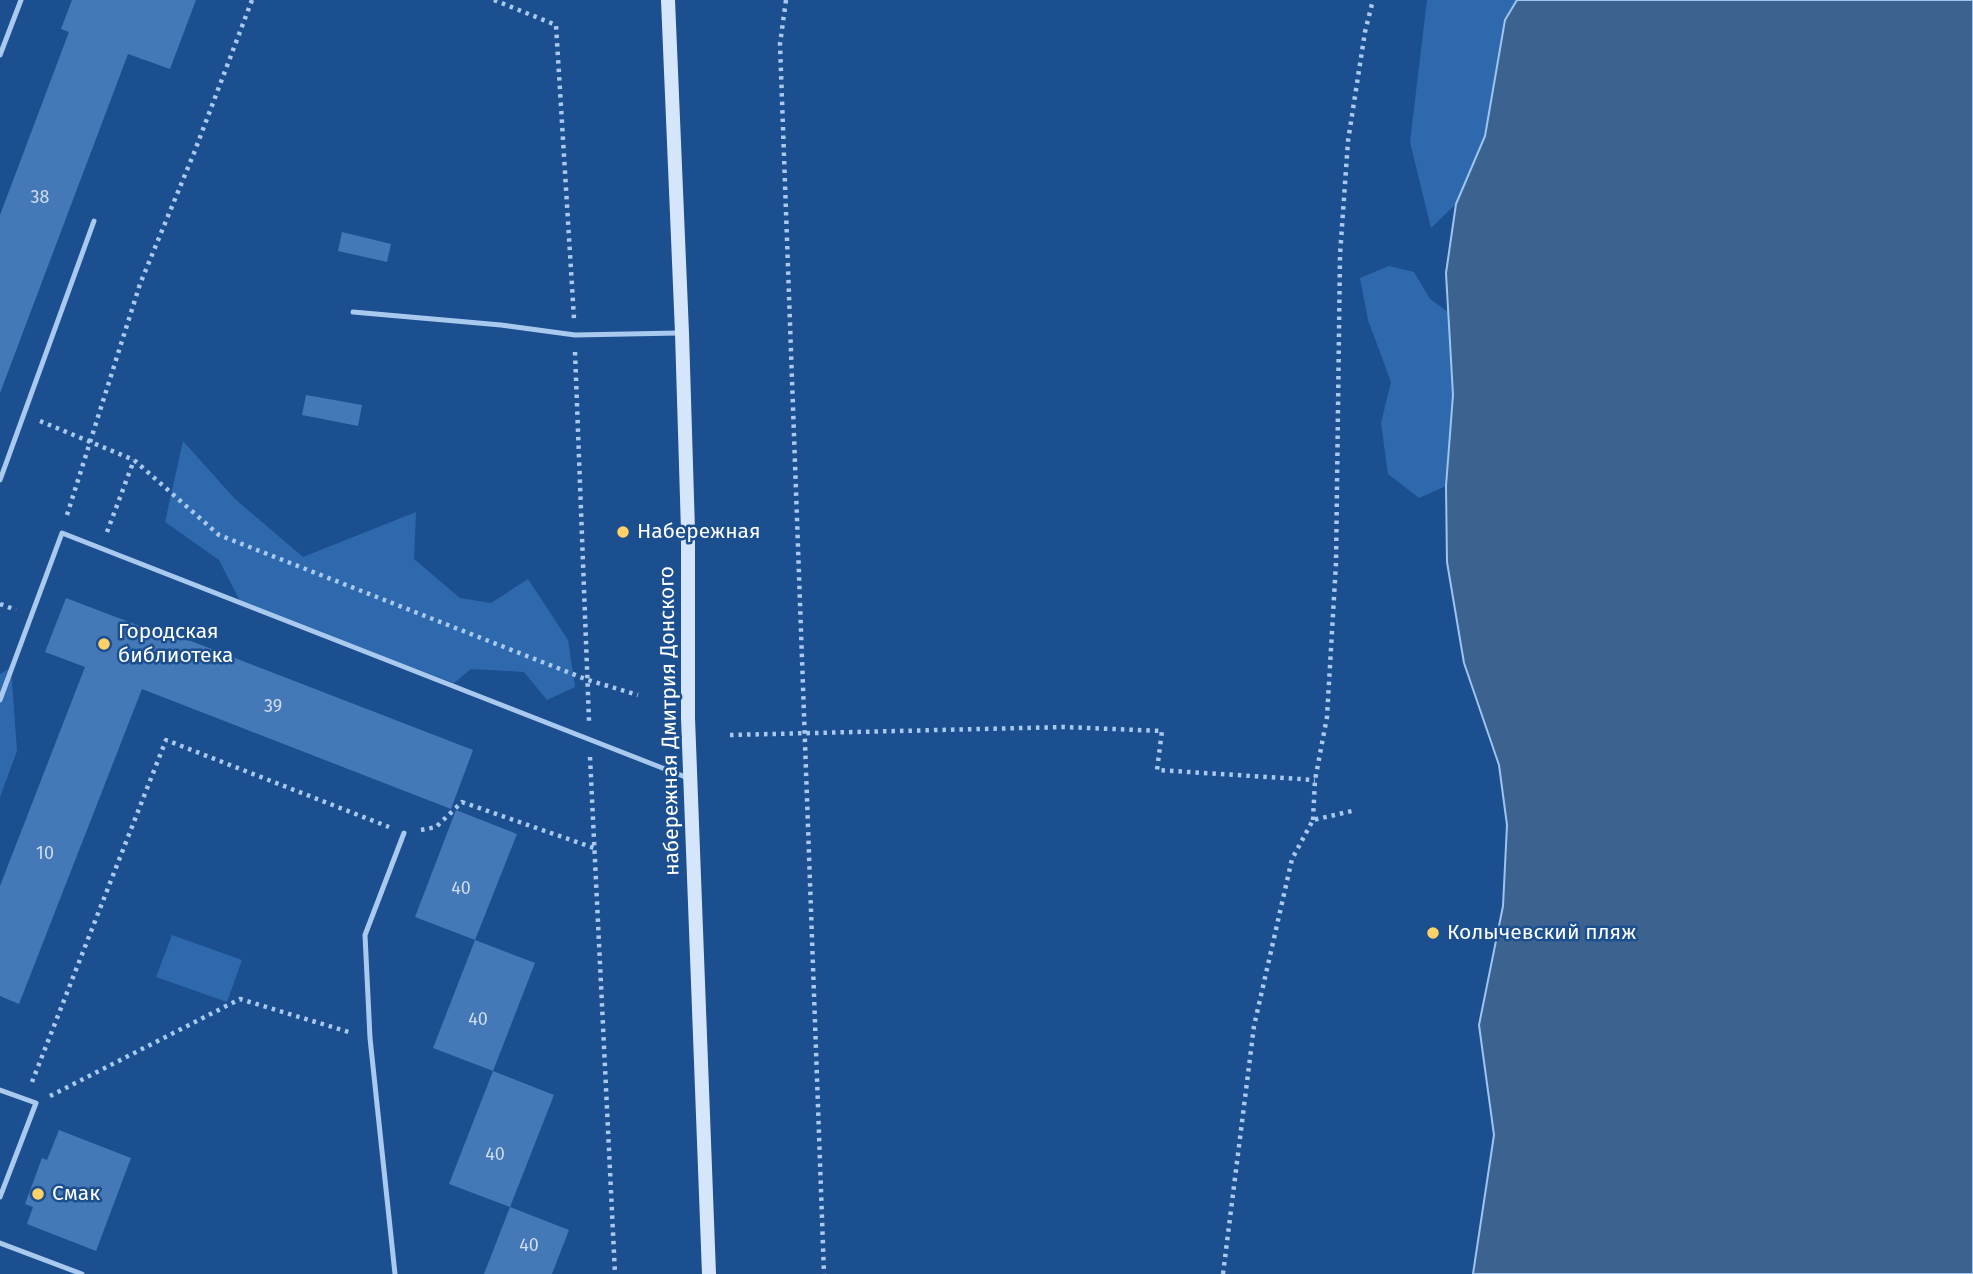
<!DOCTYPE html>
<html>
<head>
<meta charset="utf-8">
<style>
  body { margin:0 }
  canvas { display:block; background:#1b4f8f }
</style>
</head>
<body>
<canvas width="1973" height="1274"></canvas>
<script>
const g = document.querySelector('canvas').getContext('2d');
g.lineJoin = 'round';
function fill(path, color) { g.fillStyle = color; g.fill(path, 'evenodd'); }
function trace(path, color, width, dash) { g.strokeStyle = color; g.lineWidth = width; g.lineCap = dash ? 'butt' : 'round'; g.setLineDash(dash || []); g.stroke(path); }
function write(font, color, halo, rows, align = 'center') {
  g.font = font + ' "Fira Sans",sans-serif'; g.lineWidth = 5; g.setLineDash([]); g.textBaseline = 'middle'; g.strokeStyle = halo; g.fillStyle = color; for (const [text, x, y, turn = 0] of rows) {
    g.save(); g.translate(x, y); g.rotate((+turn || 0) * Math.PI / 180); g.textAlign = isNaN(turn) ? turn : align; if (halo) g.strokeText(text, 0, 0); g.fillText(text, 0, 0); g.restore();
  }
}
const green = new Path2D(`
  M1427 0H1517L1505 20 1485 136 1456 204 1431 228 1410 142Z
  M1389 266 1414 272 1430 299 1448 312 1453 395 1446 486 1419 498 1388 474 1381 423 1391 382 1368 320 1360 278Z
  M183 441 235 499 303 557 416 512 414 559 460 598 491 603 528 579 568 640 575 687 547 700 524 672 471 669 454 683 242 605 219 560 165 522Z
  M11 668 17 751 0 797V674Z
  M172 935 242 960 227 1002 156 977Z`);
const water = new Path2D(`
  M1517 0H1973V1274H1473L1494 1135 1479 1025 1503 906 1507 825 1499 765 1464 663 1447 562 1446 486 1453 395 1446 273 1456 204 1485 136 1505 20Z`);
const building = new Path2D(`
  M72 0H196L170 69 128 54 0 393V215L69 32 61 29Z
  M342 232 391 244 387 262 338 251Z
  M306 395 362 405 358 426 302 415Z
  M66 598 163 635 165 631 473 750 451 809 142 689 19 1004 0 996V886L85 667 45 652Z
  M456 810 517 834 475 940 415 917Z
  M475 940 535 963 493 1071 433 1048Z
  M493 1071 554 1095 510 1207 449 1184Z
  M59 1130 131 1158 96 1251 27 1224 33 1207 25 1204 42 1158 47 1160Z
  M510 1207 569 1230 552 1274H484Z`);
const path = new Path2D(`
  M494 0 556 25 574 319
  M786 0 780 44 824 1274
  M575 352 589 721
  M40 421 134 460 219 535 588 680 638 695
  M67 515 140 284 194 153 252 0
  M107 532 134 460
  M0 604 16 610
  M730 735 1064 727 1162 731 1157 770 1315 780
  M590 757 615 1274
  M1313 820 1315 780 1327 717 1336 563 1340 255 1348 141 1365 32 1373 0
  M421 830 436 827 462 802 594 848
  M32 1082 166 740 389 827
  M50 1096 240 999 352 1033
  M1223 1274 1254 1026 1292 859 1313 820 1352 811`);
const lane = new Path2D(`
  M0 55 21 0
  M353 312 501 325 575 335 679 333
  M0 480 94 221
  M0 700 62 533 688 778
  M0 1090 36 1103 0 1197
  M0 1243 82 1274
  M395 1274 370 1038 365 935 404 833`);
const secondary = new Path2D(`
  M668 0 682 333 688 531V718L709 1274`);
const markers = [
  [623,532,7,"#ffd166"],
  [104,644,7,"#ffd166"],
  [1433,933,7,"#ffd166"],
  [38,1194,7,"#ffd166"]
];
const numberNames = [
  ["38",40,198],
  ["39",273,707],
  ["10",45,854],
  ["40",461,889],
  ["40",478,1020],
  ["40",495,1155],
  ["40",529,1246]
];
const poiNames = [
  ["Набережная",637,532],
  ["Городская",118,632],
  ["библиотека",118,656],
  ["Колычевский пляж",1447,933],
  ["Смак",52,1194]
];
const streetNames = [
  ["набережная Дмитрия Донского",670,721,-91]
];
fill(green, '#2e69ad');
fill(water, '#3c6290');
trace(water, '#9cc4f0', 2);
fill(building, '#4478b7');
trace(path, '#a9c9ee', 4.5, [3.5, 5]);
trace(lane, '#a9c9ee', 5);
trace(secondary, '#d6e6fa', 14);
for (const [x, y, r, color] of markers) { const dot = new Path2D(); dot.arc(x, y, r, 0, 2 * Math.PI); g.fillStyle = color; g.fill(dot); trace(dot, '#1b4f8f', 2.5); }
write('18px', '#d0dded', null, numberNames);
write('21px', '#fff', '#1b4f8f', poiNames, 'left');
write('21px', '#fff', '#1b4f8f', streetNames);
</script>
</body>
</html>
